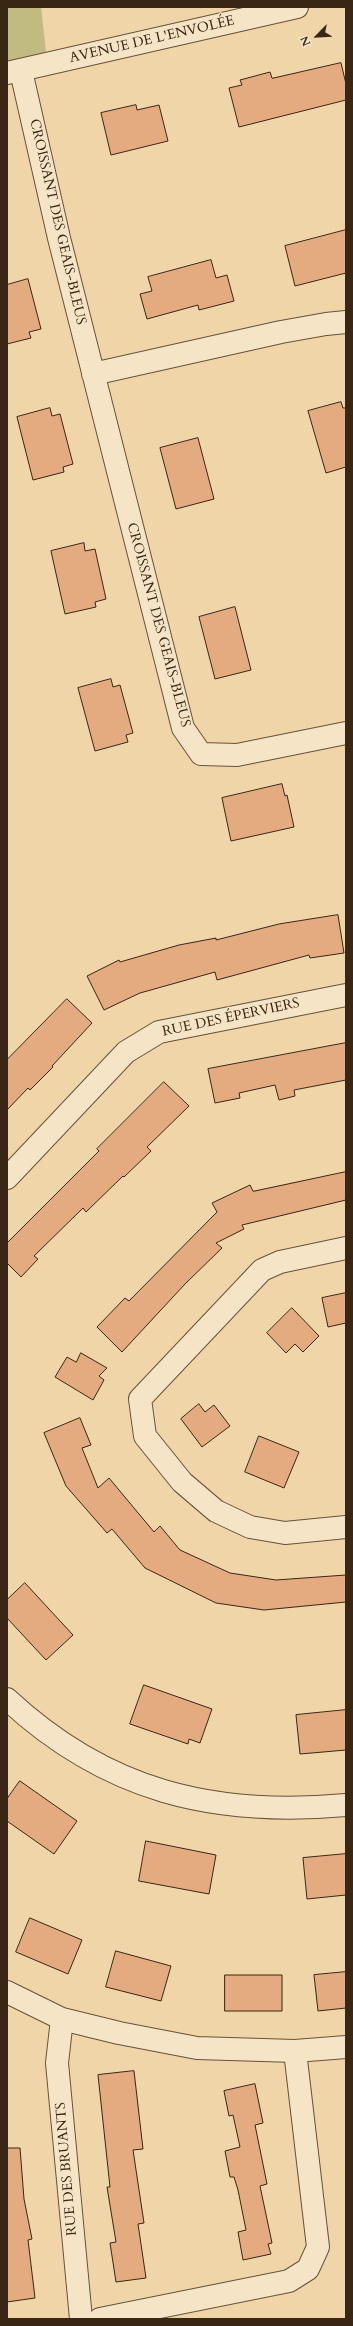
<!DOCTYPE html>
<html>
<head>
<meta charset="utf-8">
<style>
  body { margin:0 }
  #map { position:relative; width:353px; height:2326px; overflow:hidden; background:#f0d5a8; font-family:Cardo,serif }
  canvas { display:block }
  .frame { position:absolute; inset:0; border:8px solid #392615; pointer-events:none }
  .north { position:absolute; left:297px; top:16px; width:40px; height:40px; -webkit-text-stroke:3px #f5e4c6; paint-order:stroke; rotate:246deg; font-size:11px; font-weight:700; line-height:16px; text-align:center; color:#392615 }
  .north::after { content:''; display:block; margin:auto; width:14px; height:18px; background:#392615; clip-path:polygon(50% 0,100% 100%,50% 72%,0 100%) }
</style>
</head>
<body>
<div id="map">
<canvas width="353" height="2326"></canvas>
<div class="frame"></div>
<div class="north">N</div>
</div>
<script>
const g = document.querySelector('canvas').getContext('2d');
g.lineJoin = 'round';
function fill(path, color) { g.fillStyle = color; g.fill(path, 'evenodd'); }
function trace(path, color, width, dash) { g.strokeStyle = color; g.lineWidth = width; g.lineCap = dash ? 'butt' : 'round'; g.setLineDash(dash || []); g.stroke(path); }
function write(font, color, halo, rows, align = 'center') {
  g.font = font + ' Cardo,serif'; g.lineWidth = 3; g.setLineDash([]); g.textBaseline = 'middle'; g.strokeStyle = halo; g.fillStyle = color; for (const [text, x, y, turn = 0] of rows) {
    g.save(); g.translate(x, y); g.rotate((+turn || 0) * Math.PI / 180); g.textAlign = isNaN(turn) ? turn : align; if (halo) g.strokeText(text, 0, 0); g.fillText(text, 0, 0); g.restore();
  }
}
const green = new Path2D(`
  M7 7H41L48 70 7 78Z`);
const building = new Path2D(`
  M341 63 346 84V100L239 127 229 88 242 85 240 80 270 72 272 78Z
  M136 105 137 110 159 105 168 141 111 155 101 113Z
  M346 230V273L295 286 285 246Z
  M211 260 216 278 227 275 234 301 199 310 198 305 147 319 140 294 152 291 148 277Z
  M28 279 41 329 29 332 31 338 7 344V285Z
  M341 402 343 408H346V467L326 473 308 411Z
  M50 408 52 416 60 414 73 464 63 467 64 472 33 480 17 417Z
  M198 438 214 499 176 509 160 448Z
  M84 543 85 551 95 549 106 599 95 602 96 607 65 614 51 551Z
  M235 607 251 670 215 679 199 617Z
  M111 679 113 687 120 685 133 733 126 735 128 742 95 751 78 688Z
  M282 784 285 796 287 795 294 827 231 841 222 798Z
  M338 915 344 953 310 958 309 955 217 980 215 972 140 993 104 1010 87 976 119 960 120 962 179 945 216 938V940L279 924Z
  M67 999 92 1023 52 1066 53 1067 30 1090 28 1088 7 1110V1060Z
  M346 1043V1080L294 1090 295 1096 279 1100 275 1085 239 1093 240 1098 215 1103 208 1069Z
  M164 1082 189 1106 147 1147 151 1151 124 1177 123 1176 86 1212 83 1208 34 1256 38 1259 21 1277 7 1263V1243L99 1151 97 1149Z
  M346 1172V1200L242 1225 244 1229 216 1243 222 1248 185 1284 122 1352 97 1327 125 1298 129 1301 217 1212 212 1203 250 1185 253 1191Z
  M346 1293V1323L328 1327 322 1298Z
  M292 1308 319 1336 303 1352 295 1344 286 1353 267 1333Z
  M81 1353 107 1368 99 1376 104 1380 93 1400 55 1377 67 1357 76 1362Z
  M199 1404 205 1412 214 1405 230 1426 202 1447 181 1419Z
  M80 1418 91 1445 82 1448 98 1488 109 1478 154 1532 160 1526 180 1550 230 1573 276 1580 346 1575V1602L264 1610 216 1603 145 1568 112 1529 107 1533 66 1486 44 1433Z
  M259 1436 299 1452 284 1488 245 1472Z
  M25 1583 73 1635 46 1660 7 1618V1600Z
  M144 1685 212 1709 200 1743 189 1739 188 1744 130 1724Z
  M346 1710V1750L300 1754 296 1715Z
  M20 1781 77 1821 54 1854 7 1821V1799Z
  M146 1841 216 1855 209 1894 139 1881Z
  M346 1854V1895L307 1899 303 1858Z
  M30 1918 82 1940 68 1974 16 1952Z
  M116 1951 171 1966 161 2001 106 1987Z
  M346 1972V2008L318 2011 314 1975Z
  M225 1975H282V2011H225Z
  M134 2071 143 2149 133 2150 144 2223 138 2224 146 2278 116 2282 110 2243 116 2242 107 2187H110L98 2075Z
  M255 2084 263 2123 255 2125 267 2184 260 2186 272 2243 268 2244 271 2254 243 2260 238 2232 246 2230 238 2190 234 2177H230L225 2151 240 2147 233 2115 229 2116 224 2091Z
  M7 2148H20L24 2199 32 2239 28 2240 35 2298 7 2302Z`);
const street = new Path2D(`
  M21 71 59 238 183 728 201 754 237 755 346 733
  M7 73 297 7
  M93 374 281 332 326 324 346 322
  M7 1178 126 1052 159 1032 346 995
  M346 1248 280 1262 262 1270 140 1399 145 1436 182 1482 216 1511 250 1527 285 1533 346 1527
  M7 1699C106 1791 213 1817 346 1805
  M7 1992 62 2019 119 2033 197 2048 295 2051 346 2047
  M62 2019 57 2063 81 2319
  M100 2319 289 2281 308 2269 318 2247 295 2051`);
const streetNames = [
  ["AVENUE DE L'ENVOLÉE",152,40,-13],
  ["CROISSANT DES GEAIS-BLEUS",57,222,77],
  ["CROISSANT DES GEAIS-BLEUS",158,625,75],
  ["RUE DES ÉPERVIERS",231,1018,-12],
  ["RUE DES BRUANTS",67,2169,-95]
];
fill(green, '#c1bb82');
fill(building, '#e3ab7f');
trace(building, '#392615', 1);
trace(street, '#67523a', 24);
trace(street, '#f5e4c6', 22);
write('14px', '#392615', '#f5e4c6', streetNames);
</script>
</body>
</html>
